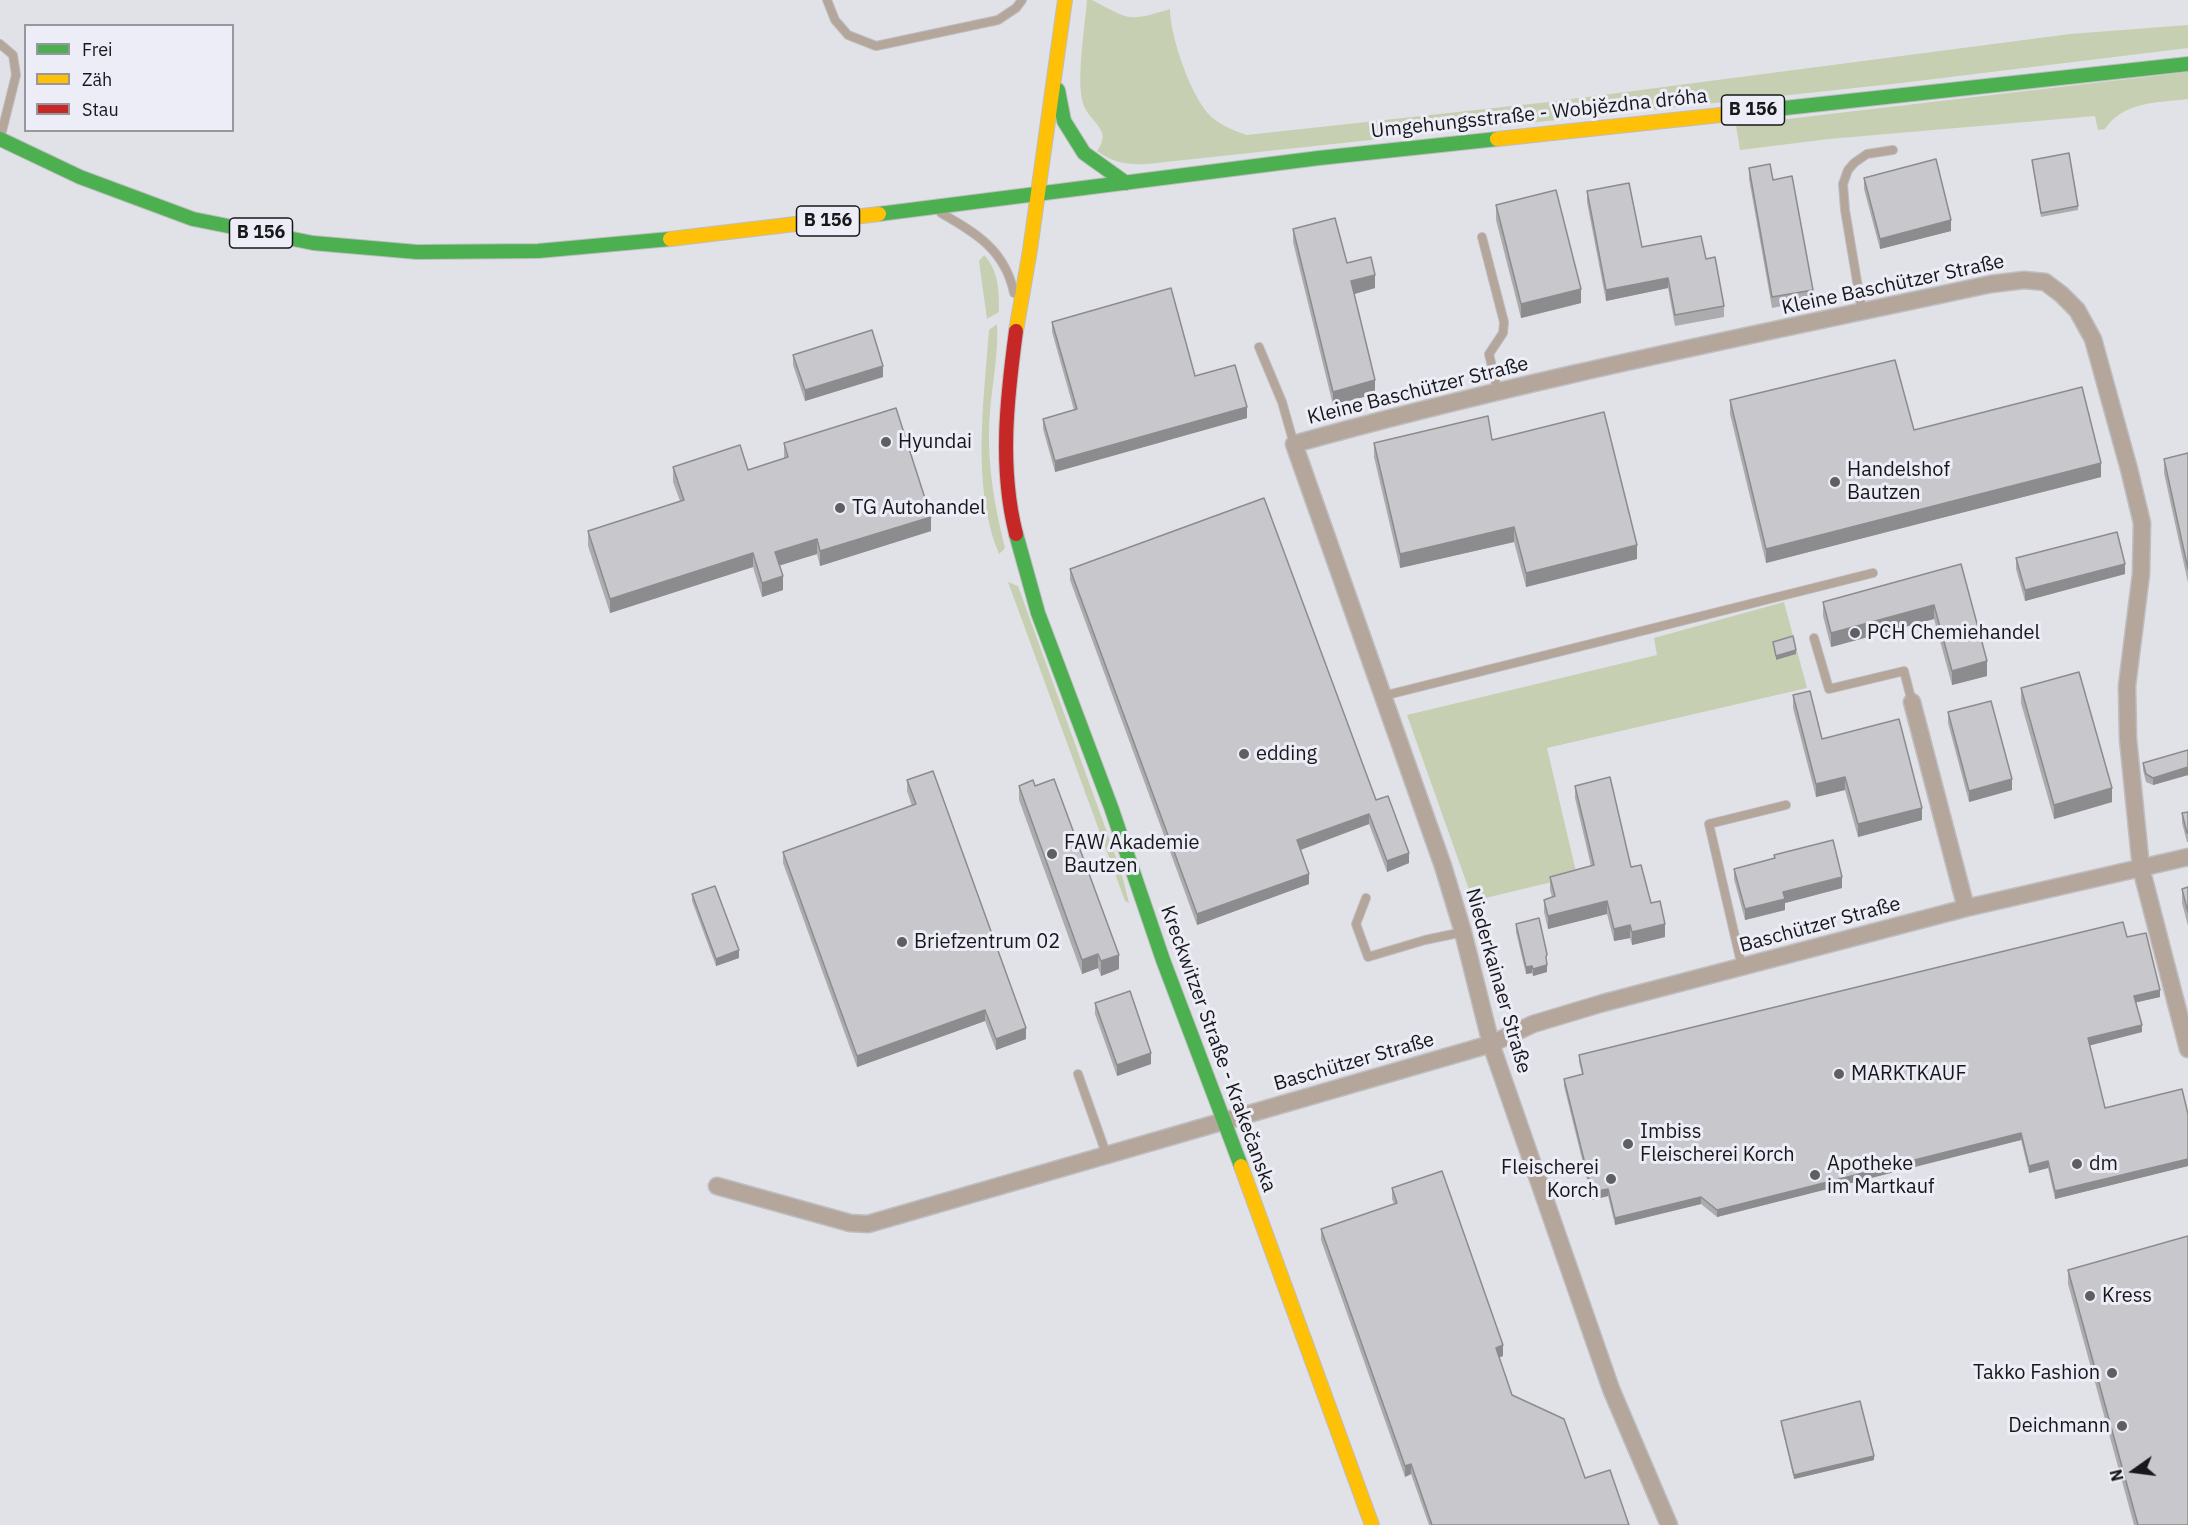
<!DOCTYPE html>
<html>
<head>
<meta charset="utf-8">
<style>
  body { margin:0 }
  #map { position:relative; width:2188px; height:1525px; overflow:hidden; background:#e1e2e7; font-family:"IBM Plex Sans",sans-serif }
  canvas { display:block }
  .legend { position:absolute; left:24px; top:24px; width:210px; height:108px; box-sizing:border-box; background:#ecedf7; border:2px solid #97989f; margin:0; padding:8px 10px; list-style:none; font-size:18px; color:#18181b }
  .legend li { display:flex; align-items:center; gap:12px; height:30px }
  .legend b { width:30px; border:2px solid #97989f }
  .north { position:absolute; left:2104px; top:1441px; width:60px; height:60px; -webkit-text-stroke:4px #ecedf7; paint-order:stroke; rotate:256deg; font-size:16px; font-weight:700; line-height:24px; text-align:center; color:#18181b }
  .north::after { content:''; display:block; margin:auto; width:21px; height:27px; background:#18181b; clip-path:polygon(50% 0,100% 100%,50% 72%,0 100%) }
</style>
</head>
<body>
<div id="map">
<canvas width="2188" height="1525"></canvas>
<ul class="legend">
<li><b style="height:8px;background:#4caf50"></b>Frei</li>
<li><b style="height:8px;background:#ffc107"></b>Zäh</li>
<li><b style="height:8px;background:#c62828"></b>Stau</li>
</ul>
<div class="north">N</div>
</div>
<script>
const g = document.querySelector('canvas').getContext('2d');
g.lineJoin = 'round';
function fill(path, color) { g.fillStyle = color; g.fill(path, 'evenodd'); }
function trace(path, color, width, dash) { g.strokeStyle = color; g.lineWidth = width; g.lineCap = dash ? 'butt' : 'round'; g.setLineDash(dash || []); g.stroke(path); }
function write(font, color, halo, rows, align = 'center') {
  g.font = font + ' "IBM Plex Sans",sans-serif'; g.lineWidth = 6; g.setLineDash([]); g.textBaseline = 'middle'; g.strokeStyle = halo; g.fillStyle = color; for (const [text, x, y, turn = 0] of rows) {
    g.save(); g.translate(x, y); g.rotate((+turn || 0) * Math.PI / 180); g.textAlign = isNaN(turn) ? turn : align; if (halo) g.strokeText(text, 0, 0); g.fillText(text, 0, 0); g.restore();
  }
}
const green = new Path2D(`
  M1087 0H1092C1130 20 1128 22 1170 9 1170 36 1192 102 1214 119 1224 127 1235 131 1247 135L1549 102 2070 34 2188 25V48L1901 83 1147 164C1127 165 1114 163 1097 151 1114 129 1088 122 1083 103 1076 81 1085 25 1087 0Z
  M2188 72V99C2157 103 2124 101 2105 129L2098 130 2095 116 1829 139 1740 150 1736 125Z
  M984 255C999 271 999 291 999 312L987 319 979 261Z
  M997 324C999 352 992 384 990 412 986 458 994 504 1005 548L999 554C971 487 984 400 989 330Z
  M1008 582 1018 586 1121 871 1129 903 1125 901Z
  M1784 602 1807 688 1547 748 1577 876 1473 901 1407 715 1657 655 1654 638Z`);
const lane = new Path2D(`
  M827 0 835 20 848 35 876 46 998 20 1016 8 1022 0
  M0 44 13 55 16 75 1 135
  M941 213C976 233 1005 250 1014 293
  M1482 237 1504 322 1503 333 1489 354 1498 392
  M1862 311 1845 210 1843 184 1848 170 1854 163 1867 154 1893 150
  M1259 347 1282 402 1294 444
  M1814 638 1829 689 1904 671 1912 702
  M1383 696 1873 573
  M1366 898 1356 924 1368 957 1425 940 1463 932
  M1742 967 1709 824 1786 805
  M1078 1074 1107 1156`);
const street = new Path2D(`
  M1912 702 1966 908
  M717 1186 850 1223 868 1224 1491 1044 1533 1024 1603 1003 1966 908 2188 857
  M1669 1525 1611 1389 1491 1044 1463 932 1443 866 1294 444C1523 380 1758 334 1991 284L2024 280 2045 282 2061 294 2077 310 2093 339 2129 469 2142 523 2141 574 2127 686 2128 739 2141 868 2188 1049`);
const fast = new Path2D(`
  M1058 90 1064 121 1084 153 1126 183
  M1739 113 2188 64
  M0 139 80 177 193 219 313 243 417 252 538 251 670 239
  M879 214 1319 158 1497 139
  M1016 534 1038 613 1111 807 1163 960 1241 1166`);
const slow = new Path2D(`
  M1497 139 1739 113
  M670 239 879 214
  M1016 331 1030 250 1065 0
  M1241 1166 1372 1525`);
const jam = new Path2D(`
  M1016 534C999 467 1007 398 1016 331`);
const wall = new Path2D(`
  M2032 160 2078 206V210L2041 217Z
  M1749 168 1773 180 1813 290V300L1772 308 1749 179Z
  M1864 178 1951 231 1880 249 1864 189Z
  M1587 191 1642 247 1706 259 1724 306V317L1675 326 1668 288 1606 301 1587 202Z
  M1496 205 1581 303 1521 318 1496 220Z
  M1293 229 1347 263 1375 288 1354 294 1375 394 1333 405 1293 242Z
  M1052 322 1195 376 1247 418 1055 472 1043 429V419L1074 410 1052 332Z
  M793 355 883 377 805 401 793 365Z
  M1730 400 1914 430 2101 477 1766 563 1730 414Z
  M1492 440 1637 559 1526 587 1514 542 1400 568 1374 457V443Z
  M784 443 931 531 820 566 817 554 779 565 783 590 762 597 753 567 610 613 588 546V531L680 501 673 482V467L748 470 784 459Z
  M2188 453V583L2164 473V459Z
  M2016 558 2125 574 2025 601 2016 569Z
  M1961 564 1987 676 1952 685 1934 619 1831 647 1823 616V602Z
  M1070 569 1376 800 1409 863 1387 872 1369 824 1301 850 1309 884 1197 925 1070 580Z
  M2021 688 2112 802 2054 819 2021 703Z
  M1793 695 1822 739 1922 820 1858 837 1845 790 1816 797 1793 708Z
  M1948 712 2012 790 1969 802 1948 723Z
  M2188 750V775L2153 785 2146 782 2143 770V763Z
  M907 780 1026 1039 996 1050 985 1021 857 1067 783 863V852L912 806 907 791Z
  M1019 786 1119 969 1101 976 1098 968 1082 974 1019 800Z
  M1575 786 1631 867 1651 903 1665 937 1632 945 1630 938 1614 941 1607 914 1548 929 1544 912V900L1552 897 1550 890V877L1591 866 1575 798Z
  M2188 812V842H2187L2182 823V813Z
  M1774 855 1842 888 1785 903V910L1745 920 1734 879V869L1774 858Z
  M2188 887V926L2182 903V889Z
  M692 894 739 958 716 966 692 901Z
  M1516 924 1547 961V972L1533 976 1532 973 1526 974 1516 932Z
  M2127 937 2160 997 2136 1002 2142 1032 2090 1045 2105 1108 2188 1114V1166L2055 1199 2048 1168 2029 1173 2021 1140 1717 1217 1701 1204 1615 1225 1608 1196 1592 1200 1564 1086V1079L1582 1074 1579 1062V1055Z
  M1095 1003 1151 1064 1117 1076 1095 1014Z
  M1392 1188 1503 1356 1499 1357 1512 1395 1585 1478 1629 1525H1429L1411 1474 1405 1477 1321 1240V1229L1394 1204 1392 1199Z
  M2068 1270 2188 1525H2134L2068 1284Z
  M1781 1421 1874 1460 1794 1479 1781 1424Z`);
const shadedWall = new Path2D(`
  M1951 220V231L1880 249V239Z
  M1375 275V288L1351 295V281Z
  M1668 278V288L1606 301V290Z
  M1581 289V303L1521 318V304Z
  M883 366V377L805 401V390Z
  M1375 380V394L1333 405V392Z
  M1247 407V418L1055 472V461Z
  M2101 463V477L1766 563V549Z
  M931 517V531L820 566V551Z
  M1514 527V542L1400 568V554Z
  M817 539V554L775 567V552Z
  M1637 545V559L1526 587V573Z
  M753 553V567L610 613V599Z
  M2125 564V574L2025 601V590Z
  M783 576V590L762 597V583Z
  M1934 605V619L1831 647V633Z
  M1796 650V654L1776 660V656Z
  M1987 661V676L1952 685V671Z
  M2188 767V775L2153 785V778Z
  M1845 777V790L1816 797V784Z
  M2012 779V790L1969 802V791Z
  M2112 788V802L2054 819V805Z
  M1922 808V820L1858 837V824Z
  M1369 814V824L1297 851V840Z
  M1409 853V863L1387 872V861Z
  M1309 874V884L1197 925V914Z
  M1842 877V888L1785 903V910L1745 920V909L1783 892Z
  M1607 901V914L1548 929V916Z
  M1665 924V937L1632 945V932Z
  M1630 925V938L1614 941V929Z
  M739 950V958L716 966V959Z
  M1098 954V968L1082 974V960Z
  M1119 955V969L1101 976V961Z
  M1547 965V972L1533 976V969Z
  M1532 966V973L1526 974V967Z
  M2160 990V997L2134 1003V996Z
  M985 1010V1021L857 1067V1056Z
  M2142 1025V1032L2088 1046V1038Z
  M1026 1028V1039L996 1050V1039Z
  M1151 1053V1064L1117 1076V1065Z
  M2021 1133V1140L1717 1217V1210Z
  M2188 1159V1166L2055 1199V1191Z
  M2048 1161V1168L2029 1173V1166Z
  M1608 1189V1196L1592 1200V1192Z
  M1701 1197V1204L1615 1225V1218Z
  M1503 1345V1356L1496 1359V1348Z
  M1874 1456V1460L1794 1479V1475Z
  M1411 1464V1474L1405 1477V1466Z`);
const building = new Path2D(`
  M2069 153 2078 206 2041 213 2032 160Z
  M1936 159 1951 220 1880 239 1864 178Z
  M1770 164 1773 180 1792 176 1813 290 1772 297 1749 168Z
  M1629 183 1642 247 1701 236 1706 259 1715 257 1724 306 1675 315 1668 278 1606 290 1587 191Z
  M1556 190 1581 289 1521 304 1496 205Z
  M1335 218 1347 263 1371 257 1375 275 1351 281 1375 380 1333 392 1293 229Z
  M1171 288 1195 376 1235 365 1247 407 1055 461 1043 419 1077 409 1052 322Z
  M872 330 883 366 805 390 793 355Z
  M1895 360 1914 430 2082 387 2101 463 1766 549 1730 400Z
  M896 408 931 517 820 551 817 539 775 552 783 576 762 583 753 553 610 599 588 531 684 500 673 467 740 445 748 470 788 457 784 443Z
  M1604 412 1637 545 1526 573 1514 527 1400 554 1374 443 1488 416 1492 440Z
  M2188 453V569L2164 459Z
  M1264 498 1376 800 1388 796 1409 853 1387 861 1369 814 1297 840 1309 874 1197 914 1070 569Z
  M2117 532 2125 564 2025 590 2016 558Z
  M1961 564 1987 661 1952 671 1934 605 1831 633 1823 602Z
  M1793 636 1796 650 1776 656 1773 642Z
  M2079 672 2112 788 2054 805 2021 688Z
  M1810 691 1822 739 1899 719 1922 808 1858 824 1845 777 1816 784 1793 695Z
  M1991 701 2012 779 1969 791 1948 712Z
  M2188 750V767L2153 778 2146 774 2143 763Z
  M933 771 1026 1028 996 1039 985 1010 857 1056 783 852 916 804 907 780Z
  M1610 777 1631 867 1641 865 1651 903 1660 901 1665 924 1632 932 1630 925 1614 929 1607 901 1548 916 1544 900 1555 896 1550 877 1594 865 1575 786Z
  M1054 779 1119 955 1101 961 1098 954 1082 960 1019 786 1033 780 1035 786Z
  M2188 812V832L2187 833 2182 813Z
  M1833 840 1842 877 1783 892 1785 899 1745 909 1734 869 1775 858 1774 855Z
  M715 886 739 950 716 959 692 894Z
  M2188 887V912L2182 889Z
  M1539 918 1547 954 1546 957 1547 965 1533 969 1532 966 1526 967 1516 924Z
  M2123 922 2127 937 2146 933 2160 990 2134 996 2142 1025 2088 1038 2105 1108 2182 1089 2188 1114V1159L2055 1191 2048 1161 2029 1166 2021 1133 1717 1210 1701 1197 1615 1218 1608 1189 1592 1192 1564 1079 1583 1074 1579 1055Z
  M1130 991 1151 1053 1117 1065 1095 1003Z
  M1442 1171 1503 1345 1496 1348 1512 1395 1564 1419 1585 1478 1610 1470 1629 1525H1432L1411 1464 1405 1466 1321 1229 1397 1203 1392 1188Z
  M2188 1236V1525H2138L2068 1270Z
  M1860 1401 1874 1456 1794 1475 1781 1421Z`);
const markers = [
  [886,442,6,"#5e5f62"],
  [1835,482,6,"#5e5f62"],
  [840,508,6,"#5e5f62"],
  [1855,633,6,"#5e5f62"],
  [1244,754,6,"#5e5f62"],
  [1052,854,6,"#5e5f62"],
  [902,942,6,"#5e5f62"],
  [1839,1074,6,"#5e5f62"],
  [1628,1144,6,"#5e5f62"],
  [2077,1164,6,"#5e5f62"],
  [1815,1175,6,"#5e5f62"],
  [1611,1179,6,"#5e5f62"],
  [2090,1296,6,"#5e5f62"],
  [2112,1373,6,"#5e5f62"],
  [2122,1426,6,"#5e5f62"]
];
const shields = [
  [1753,110,63],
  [828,221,63],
  [261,233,63]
];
const shieldNames = [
  ["B 156",1753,110],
  ["B 156",828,221],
  ["B 156",261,233]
];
const streetNames = [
  ["Umgehungsstraße - Wobjězdna dróha",1539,114,-6],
  ["Kleine Baschützer Straße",1893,285,-12],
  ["Kleine Baschützer Straße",1418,391,-14],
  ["Baschützer Straße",1820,925,-15],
  ["Niederkainaer Straße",1498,981,74],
  ["Kreckwitzer Straße - Krakečanska",1218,1049,70],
  ["Baschützer Straße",1354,1062,-16]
];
const poiNames = [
  ["Hyundai",898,442],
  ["Handelshof",1847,470],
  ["Bautzen",1847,493],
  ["TG Autohandel",852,508],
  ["PCH Chemiehandel",1867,633],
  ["edding",1256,754],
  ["FAW Akademie",1064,843],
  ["Bautzen",1064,866],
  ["Briefzentrum 02",914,942],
  ["MARKTKAUF",1851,1074],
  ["Imbiss",1640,1132],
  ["Fleischerei Korch",1640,1155],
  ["Apotheke",1827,1164],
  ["im Martkauf",1827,1187],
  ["dm",2089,1164],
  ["Fleischerei",1599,1168,"right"],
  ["Korch",1599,1191,"right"],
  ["Kress",2102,1296],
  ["Takko Fashion",2100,1373,"right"],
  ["Deichmann",2110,1426,"right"]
];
fill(green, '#c6cfb1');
trace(lane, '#bebec1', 10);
trace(street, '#bebec1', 19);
trace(fast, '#bebec1', 16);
trace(slow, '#bebec1', 16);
trace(jam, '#bebec1', 16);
trace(lane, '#b5a69c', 8);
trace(street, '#b5a69c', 16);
trace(fast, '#4caf50', 14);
trace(slow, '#ffc107', 14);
trace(jam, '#c62828', 14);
fill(wall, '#acacaf');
fill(shadedWall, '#8c8c8f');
fill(building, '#c8c8cc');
trace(building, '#8c8c8f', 1.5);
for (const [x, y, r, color] of markers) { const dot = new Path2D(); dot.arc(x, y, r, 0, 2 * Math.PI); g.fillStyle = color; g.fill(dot); trace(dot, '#ecedf7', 2); }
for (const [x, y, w] of shields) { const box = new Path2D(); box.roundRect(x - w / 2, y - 15, w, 30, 4.5); g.fillStyle = '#ecedf7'; g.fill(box); trace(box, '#18181b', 1.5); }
write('bold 18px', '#18181b', null, shieldNames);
write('20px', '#18181b', '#ecedf7', streetNames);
write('20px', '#18181b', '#ecedf7', poiNames, 'left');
</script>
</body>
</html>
